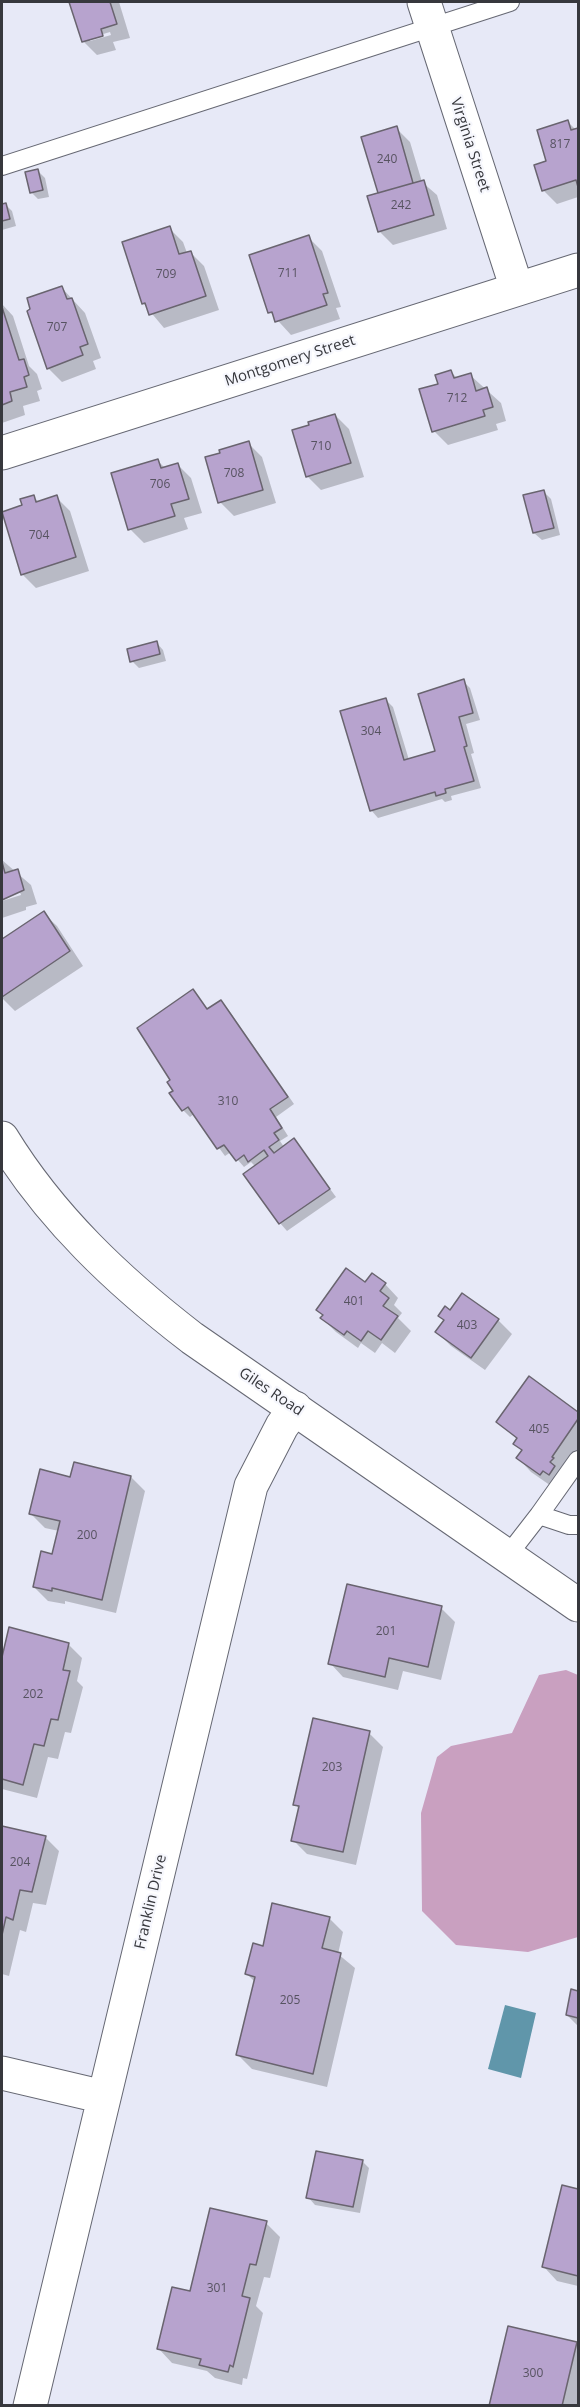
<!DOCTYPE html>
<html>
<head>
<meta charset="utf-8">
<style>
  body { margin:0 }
  #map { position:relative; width:580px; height:2407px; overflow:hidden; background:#e7e9f7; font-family:"Open Sans",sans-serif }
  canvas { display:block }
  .frame { position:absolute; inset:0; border:3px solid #37383d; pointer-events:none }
</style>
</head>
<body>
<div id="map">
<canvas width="580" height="2407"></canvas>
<div class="frame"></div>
</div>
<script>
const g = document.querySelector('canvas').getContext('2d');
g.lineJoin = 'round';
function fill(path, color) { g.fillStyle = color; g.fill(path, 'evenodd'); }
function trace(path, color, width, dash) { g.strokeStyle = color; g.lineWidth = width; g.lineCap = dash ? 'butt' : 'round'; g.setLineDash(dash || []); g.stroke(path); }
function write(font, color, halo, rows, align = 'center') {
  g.font = font + ' "Open Sans",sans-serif'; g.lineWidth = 4.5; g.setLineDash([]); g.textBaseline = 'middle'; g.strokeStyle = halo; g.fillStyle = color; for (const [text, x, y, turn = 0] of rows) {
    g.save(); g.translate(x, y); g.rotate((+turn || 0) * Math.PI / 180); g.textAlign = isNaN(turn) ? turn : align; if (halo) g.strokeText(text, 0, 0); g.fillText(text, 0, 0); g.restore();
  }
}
const forest = new Path2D(`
  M566 1670 578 1675V1937L528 1952 456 1945 422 1911 421 1813 437 1757 451 1746 512 1733 539 1675Z`);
const water = new Path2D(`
  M505 2005 536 2013 521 2078 488 2069Z`);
const shadow = new Path2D(`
  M72 2H119L130 38 113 42 116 50 97 55 83 41ZM110 32 111 35 90 41V38Z
  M568 122 576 130 578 129V197L557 204 543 190 548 162Z
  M396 128 410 142 422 182 437 195 447 229 393 245 379 231 380 194Z
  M38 171 45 178 49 197 38 199 31 192Z
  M5 204 12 211 16 226 2 230V205Z
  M169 228 183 242 187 253 190 252 204 266 219 310 164 328 143 303Z
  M308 237 322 251 341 307 336 308 340 319 291 335 270 312Z
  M62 288 85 313 101 358 93 361 96 369 62 382 48 368Z
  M2 304 13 316 29 366 37 374 42 389 37 391 40 401 23 406 25 415 2 423Z
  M451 372 457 378 470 375 501 403 506 421 496 424 498 430 448 445 434 431Z
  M335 415 349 429 364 477 321 490 307 476Z
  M248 443 262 457 276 503 234 516 220 502Z
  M158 461 165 468 177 464 191 478 202 513 184 518 188 529 144 543 130 529Z
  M543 491 551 499 560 535 542 540 534 533Z
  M33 497 39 502 56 497 70 511 89 571 36 588 22 574 24 506Z
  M156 642 163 650 166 661 139 668 132 661Z
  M463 681 470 688 480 720 466 724 474 753 471 754 481 788 451 796 452 800 445 802 442 799 378 818 371 810 386 700 393 707 409 760 437 752Z
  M2 860 31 885 37 904 26 907V910L2 918V901L21 895 20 892 2 898Z
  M43 913 57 926 83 966 15 1011 2 998V936L4 939Z
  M192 991 208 1010 221 1002 228 1009 294 1104 276 1117 288 1136 280 1141 284 1147 294 1140 336 1197 287 1231 280 1223 256 1167 251 1162 244 1167 231 1152 225 1156 194 1114 190 1117 183 1110 175 1091 172 1080Z
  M365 1284H385L398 1298 394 1305 402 1313 398 1318 411 1331 395 1353 382 1343 375 1353 361 1343 358 1348 336 1332 322 1318Z
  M451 1312 498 1320 512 1334 485 1370 451 1346 437 1332 445 1321 440 1316Z
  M529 1378 578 1414V1452L554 1488 531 1472 518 1458 523 1451 515 1443 518 1440 498 1422Z
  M75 1464 131 1477 145 1491 116 1613 65 1601V1604L48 1601 34 1587 53 1555 59 1531 45 1528 31 1514 72 1478Z
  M441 1608 455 1622 441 1680 403 1671 398 1690 343 1677 330 1663Z
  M10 1629 68 1644 82 1658 77 1681 83 1687 71 1733 65 1732 58 1759 48 1757 37 1798 2 1789V1663Z
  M369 1733 383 1747 356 1865 307 1854 293 1840 300 1810 295 1804Z
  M2 1827 45 1837 59 1851 46 1905 33 1903 26 1932 20 1930 9 1976 2 1974Z
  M329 1918 343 1932 338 1954 355 1968 327 2087 252 2069 238 2055 255 1982 247 1974 264 1948Z
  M573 1991 578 1992V2026L567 2015Z
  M362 2161 369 2168 360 2213 315 2205 308 2197Z
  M563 2187 578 2191V2286L557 2281 544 2267Z
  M266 2223 280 2237 270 2278 264 2277 256 2306 263 2313 247 2379 243 2378 242 2385 215 2378 207 2371 172 2363 159 2349 191 2293Z
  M576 2343 578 2346V2406H491Z`);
const building = new Path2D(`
  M69 2H110L117 24 101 29 103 36 82 42Z
  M568 120 571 130 578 128V187L576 180 542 191 534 165 546 161 537 130Z
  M397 126 413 183 378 193 361 137Z
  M38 169 43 190 30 193 25 172Z
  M424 180 434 215 378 232 367 196Z
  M6 203 10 219 2 221V204Z
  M170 226 179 254 191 251 206 296 149 315 145 303 142 304 122 242Z
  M309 235 328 293 323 294 327 305 275 322 272 312 268 313 249 255Z
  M62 286 67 299 72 298 88 344 80 347 83 355 47 369 27 311 30 309 27 298Z
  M2 307 19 360 24 359 29 375 24 377 27 387 10 392 12 401 2 405Z
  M451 370 454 378 471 373 476 391 487 387 493 407 483 410 485 416 432 432 419 389 438 384 435 375Z
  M335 414 351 463 306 477 292 430 309 425 308 422Z
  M249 441 263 490 218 503 205 457 220 453 219 450Z
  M158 459 161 468 178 463 189 499 171 504 175 516 128 530 111 473Z
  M544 490 554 528 533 533 523 495Z
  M34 495 36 502 57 495 76 557 21 575 2 512 22 505 20 499Z
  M157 641 160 654 130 662 127 649Z
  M464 679 473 713 459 717 467 746 464 747 474 781 445 789 446 793 436 796 435 792 370 811 340 711 386 698 404 760 435 751 418 694Z
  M2 862 5 873 18 869 24 890 2 900Z
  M44 911 70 951 2 997V939Z
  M193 989 207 1009 221 1000 288 1097 270 1109 282 1128 274 1133 279 1140 269 1147 274 1153 294 1138 330 1189 279 1224 243 1174 268 1156 264 1150 248 1162 244 1155 236 1161 224 1145 217 1149 188 1107 182 1111 169 1093 173 1091 167 1082 170 1080 137 1028Z
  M346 1268 365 1282 372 1273 386 1283 380 1291 389 1298 383 1306 398 1316 381 1340 368 1331 361 1341 347 1331 344 1335 320 1318 323 1315 316 1310Z
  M462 1293 499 1319 471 1358 435 1332 444 1320 438 1316 445 1306 450 1310Z
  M529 1376 578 1412V1419L552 1457 554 1458 550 1462 555 1466 549 1475 543 1471 540 1475 516 1458 522 1450 513 1444 517 1438 496 1422Z
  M74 1462 131 1476 102 1600 52 1588V1591L33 1587 41 1551 52 1554 60 1521 29 1514 40 1469 70 1477Z
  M347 1584 442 1606 428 1667 389 1658 385 1677 328 1664Z
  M9 1627 69 1643 63 1670 70 1671 58 1720 51 1719 44 1746 34 1744 23 1785 2 1779V1657Z
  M313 1718 370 1731 343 1852 291 1841 299 1806 293 1805Z
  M2 1826 46 1836 32 1892 20 1890 13 1920 6 1917 2 1935Z
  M272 1903 330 1917 322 1948 341 1953 313 2074 236 2055 255 1977 245 1974 253 1943 263 1946Z
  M571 1989 578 1991V2018L566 2015Z
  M316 2151 363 2160 353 2207 306 2198Z
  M562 2185 578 2189V2276L542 2267Z
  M210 2208 267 2221 256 2265 250 2264 242 2296 250 2298 233 2367 230 2365 228 2372 199 2365 201 2359 157 2349 172 2287 190 2291Z
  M508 2326 577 2342 562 2406H489Z`);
const service = new Path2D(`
  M2 166 510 2
  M539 1515 569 1525H578
  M508 1555 539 1515 578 1460`);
const minor = new Path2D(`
  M424 2 517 289
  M2 453 578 270
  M2 2073 104 2097
  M30 2406 251 1486 282 1426 295 1408`);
const tertiary = new Path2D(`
  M2 1138C51 1218 118 1281 192 1338L578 1605`);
const numberNames = [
  ["817",560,145],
  ["240",387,160],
  ["242",401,206],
  ["711",288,274],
  ["709",166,275],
  ["707",57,328],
  ["712",457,399],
  ["710",321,447],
  ["708",234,474],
  ["706",160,485],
  ["704",39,536],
  ["304",371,732],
  ["310",228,1102],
  ["401",354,1302],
  ["403",467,1326],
  ["405",539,1430],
  ["200",87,1536],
  ["201",386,1632],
  ["202",33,1695],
  ["203",332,1768],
  ["204",20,1863],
  ["205",290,2001],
  ["301",217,2289],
  ["300",533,2374]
];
const streetNames = [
  ["Virginia Street",470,145,72],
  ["Montgomery Street",290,361,-18],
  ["Giles Road",271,1392,34],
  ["Franklin Drive",151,1902,-77]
];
fill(forest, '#c9a0c0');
fill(water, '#6096aa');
fill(shadow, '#0003');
fill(building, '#b7a3ce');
trace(building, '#69646f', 1.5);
trace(service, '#666873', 20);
trace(minor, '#666873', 35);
trace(tertiary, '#666873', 35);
trace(service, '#fff', 18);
trace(minor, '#fff', 33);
trace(tertiary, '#fff', 33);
write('12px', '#575361', null, numberNames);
write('15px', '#37383d', '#f6f7fd', streetNames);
</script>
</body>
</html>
